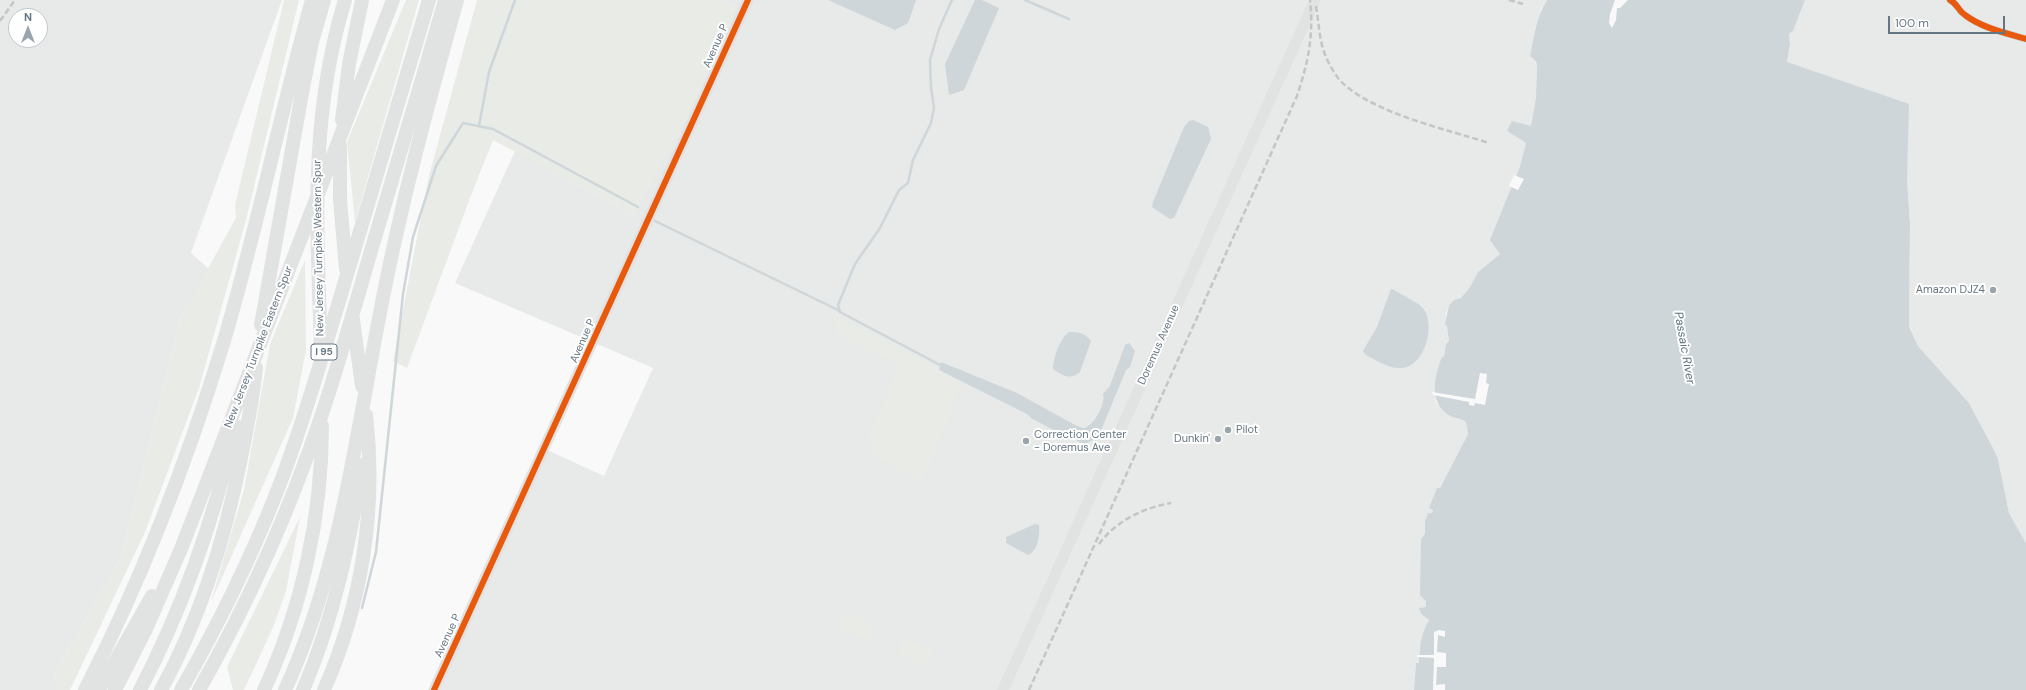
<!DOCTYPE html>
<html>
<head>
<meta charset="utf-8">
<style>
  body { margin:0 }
  #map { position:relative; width:2026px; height:690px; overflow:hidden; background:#f9f9f9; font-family:"DM Sans",sans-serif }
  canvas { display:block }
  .north { position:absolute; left:8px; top:8px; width:40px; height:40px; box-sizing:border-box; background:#fff; border:1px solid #c1c8cd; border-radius:50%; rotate:0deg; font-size:11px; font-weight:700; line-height:16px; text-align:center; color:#657683 }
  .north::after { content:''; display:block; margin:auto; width:14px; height:18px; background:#99a4ac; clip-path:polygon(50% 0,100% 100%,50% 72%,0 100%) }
  .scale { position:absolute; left:1888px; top:16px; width:117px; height:18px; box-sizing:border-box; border:2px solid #657683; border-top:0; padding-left:5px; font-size:12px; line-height:14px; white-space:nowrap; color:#657683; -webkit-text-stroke:3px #fff; paint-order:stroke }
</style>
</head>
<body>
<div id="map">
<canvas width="2026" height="690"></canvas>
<div class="north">N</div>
<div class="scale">100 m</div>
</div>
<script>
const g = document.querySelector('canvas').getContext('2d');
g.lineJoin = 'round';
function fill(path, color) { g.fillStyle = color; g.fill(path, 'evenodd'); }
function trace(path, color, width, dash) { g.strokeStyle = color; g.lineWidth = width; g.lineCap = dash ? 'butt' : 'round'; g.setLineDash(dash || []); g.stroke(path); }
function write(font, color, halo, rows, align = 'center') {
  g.font = font + ' "DM Sans",sans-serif'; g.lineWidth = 4; g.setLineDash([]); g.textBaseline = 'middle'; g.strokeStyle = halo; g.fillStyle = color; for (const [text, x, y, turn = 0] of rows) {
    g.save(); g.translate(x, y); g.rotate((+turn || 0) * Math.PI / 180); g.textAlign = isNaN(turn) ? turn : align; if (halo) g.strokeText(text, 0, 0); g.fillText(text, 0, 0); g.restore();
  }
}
const built = new Path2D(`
  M0 0H282L191 253 209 269 181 317 121 558 54 675 58 690H0ZM16 16H40V40H16Z
  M718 0H1547L1541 9 1535 29 1530 56 1537 65 1536 97 1531 126 1507 131 1526 143 1520 166 1511 187 1500 254 1478 272 1470 287 1461 298 1454 300 1449 305 1446 314 1449 341 1446 344 1444 356 1436 377 1434 391 1436 403 1466 422 1468 434 1432 503 1430 508 1433 510 1432 513H1428L1425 521 1426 607 1419 608 1421 614 1429 620 1419 649V664H1416L1414 690H433L543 448 604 476 653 368 455 283 515 151 634 216 735 7Z
  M1805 0H2026V543L2009 513 1998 459 1993 448 1969 403 1918 346 1909 327 1910 224 1907 179 1787 62 1790 44 1789 34 1793 31Z`);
const green = new Path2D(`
  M284 0H299L246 220 199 388 145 532 70 690H58L54 675 121 558 181 317 236 218 235 205Z
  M406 0H419L355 222 347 142Z
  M477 0H718L735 7 721 55 634 216 493 140 473 190 407 368 393 361 429 176Z
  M305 260 306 350 293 418 211 602 244 490 270 344Z
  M833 315 962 380 950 412 952 414 921 482 891 466 873 453 868 437 899 365 837 335Z
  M300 517 286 591 274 625 244 690H233L227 667Z
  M845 610 875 624 867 640 837 627Z
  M903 637 934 651 926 667 896 653Z`);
const water = new Path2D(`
  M828 0H916L908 23 895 30Z
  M975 0H982L999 8 964 90 949 95 945 64Z
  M1547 0H1805L1793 31 1789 34 1790 44 1787 62 1909 104 1907 179 1910 224 1909 327 1918 346 1969 403 1993 448 1998 459 2009 513 2026 543V690H1414L1416 663H1419C1419 648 1421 634 1429 620L1421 614 1419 608 1426 607V601L1420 595 1421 539 1425 534V521L1428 513H1432L1433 510 1429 508 1437 488H1440L1468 434 1466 422C1462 418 1452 418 1447 414 1428 399 1435 378 1441 359L1444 356 1446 344 1449 341 1447 326 1445 324 1449 305 1454 300 1461 298 1470 287 1478 272 1500 254 1490 240 1520 166 1526 143 1507 131 1512 121 1531 126 1536 97 1537 65 1536 62 1530 56C1534 36 1536 17 1547 0Z
  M1193 120 1208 127 1211 139 1174 218 1170 219 1152 207 1153 202 1184 127 1189 121Z
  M1391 289C1396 290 1400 294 1405 296 1412 301 1422 304 1426 313 1434 332 1423 367 1401 368 1389 369 1376 360 1366 355L1363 351 1377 327Z
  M1069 332C1079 332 1085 333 1091 341L1080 372C1070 381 1062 375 1053 369 1053 358 1060 338 1069 332Z
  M1129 343 1135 351 1130 367 1126 370 1102 428 1096 438 1084 445 1066 434 1063 433 1058 436 1057 432 1031 418 1027 414 939 370 941 362 1017 393 1075 425C1078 426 1081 428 1084 428 1094 426 1106 403 1103 394L1110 386 1125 345Z
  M1035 524 1039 525C1040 535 1038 551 1028 555L1006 543V537Z`);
const pier = new Path2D(`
  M1615 0H1628L1620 8H1617L1616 20 1612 28 1609 23 1610 14Z
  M1514 175 1524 179 1518 190 1509 186Z
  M1480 373 1487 374 1486 383 1489 384 1485 405 1475 403 1474 406 1469 405V402L1433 395 1432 392 1475 399Z
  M1439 630 1445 631V637L1438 635 1437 652 1446 653V667H1437L1436 685 1445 684V690H1433L1434 658 1417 657V655H1434V632Z`);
const stream = new Path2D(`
  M1025 0 1069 19
  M479 126 489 72 515 0
  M655 221 840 311
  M942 366 840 312 838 305 855 264 880 228 899 190 908 183 913 160 931 123 934 108 931 87 930 60 939 29 952 0
  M362 608 376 552 403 294 413 237 436 166 463 123 493 129 638 207`);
const street = new Path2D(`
  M1950 0C1958 4 1958 11 1965 15 1982 28 2006 33 2026 39`);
const secondary = new Path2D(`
  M434 690 748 0
  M1003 690 1315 0`);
const highway = new Path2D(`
  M342 120 349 64 362 0
  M340 146V200L346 269
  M353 320 362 386
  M261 325 302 93 312 42 324 0
  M321 347C317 227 309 117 345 0
  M85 690C142 579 187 462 223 344 257 230 280 114 312 0
  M99 690 152 596
  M115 690 146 629 181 549 393 0
  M140 690C184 606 214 518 236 426
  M161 690C201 617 225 539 241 458 247 428 253 399 256 368
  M181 690C217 627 249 562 276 494 300 433 318 370 337 308 368 206 398 103 429 0
  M199 690C249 602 290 510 322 414 340 360 355 306 371 251 396 168 421 84 445 0
  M264 690C302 608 322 516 322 426
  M285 690C340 570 355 441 380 313 400 207 428 104 457 0
  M303 690C334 618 350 542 362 465
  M324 690C362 604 377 508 366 415`);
const rail = new Path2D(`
  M1509 0 1523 4
  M1316 6C1319 23 1319 41 1326 57 1331 68 1337 79 1347 87 1382 115 1445 129 1489 143
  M0 21 15 0
  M1099 544C1116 521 1143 508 1171 503
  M1029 690 1297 96C1308 63 1314 35 1310 0`);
const cycleway = new Path2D(`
  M1950 0C1958 4 1958 11 1965 15 1982 28 2006 33 2026 39
  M434 690 748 0`);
const markers = [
  [1993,290,4,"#99a4ac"],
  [1228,430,4,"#99a4ac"],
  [1218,439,4,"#99a4ac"],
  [1026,441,4,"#99a4ac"]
];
const shields = [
  [324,352,26]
];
const shieldNames = [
  ["I 95",324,352]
];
const streetNames = [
  ["Avenue P",716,46,-66],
  ["New Jersey Turnpike Western Spur",319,248,-91],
  ["Avenue P",583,341,-66],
  ["Doremus Avenue",1159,345,-66],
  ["New Jersey Turnpike Eastern Spur",259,347,-69],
  ["Avenue P",448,636,-65]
];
const poiNames = [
  ["Amazon DJZ4",1985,290],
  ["Pilot",1236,430,"left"],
  ["Correction Center",1034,435,"left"],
  ["- Doremus Ave",1034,448,"left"],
  ["Dunkin'",1210,439]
];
const waterNames = [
  ["Passaic River",1684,348,80]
];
fill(built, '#e8e9e9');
fill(green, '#e8ebe6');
fill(water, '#ced6d9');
fill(pier, '#f9f9f9');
trace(stream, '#ced6d9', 2.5);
trace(street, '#cecfd0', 7);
trace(secondary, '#e1e2e2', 11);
trace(highway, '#e1e2e2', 14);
trace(rail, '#c3c5c6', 2.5, [6, 3]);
trace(cycleway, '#e8590c', 6);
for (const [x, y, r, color] of markers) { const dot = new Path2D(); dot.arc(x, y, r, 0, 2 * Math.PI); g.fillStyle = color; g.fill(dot); trace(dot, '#fff', 1.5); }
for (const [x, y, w] of shields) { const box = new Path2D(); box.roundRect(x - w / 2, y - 8, w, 16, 3); g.fillStyle = '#fff'; g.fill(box); trace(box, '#657683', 1); }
write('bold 10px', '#657683', null, shieldNames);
write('11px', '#657683', '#fff', streetNames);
write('11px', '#657683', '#fff', poiNames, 'right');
write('italic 12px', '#60757c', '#fff', waterNames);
</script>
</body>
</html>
